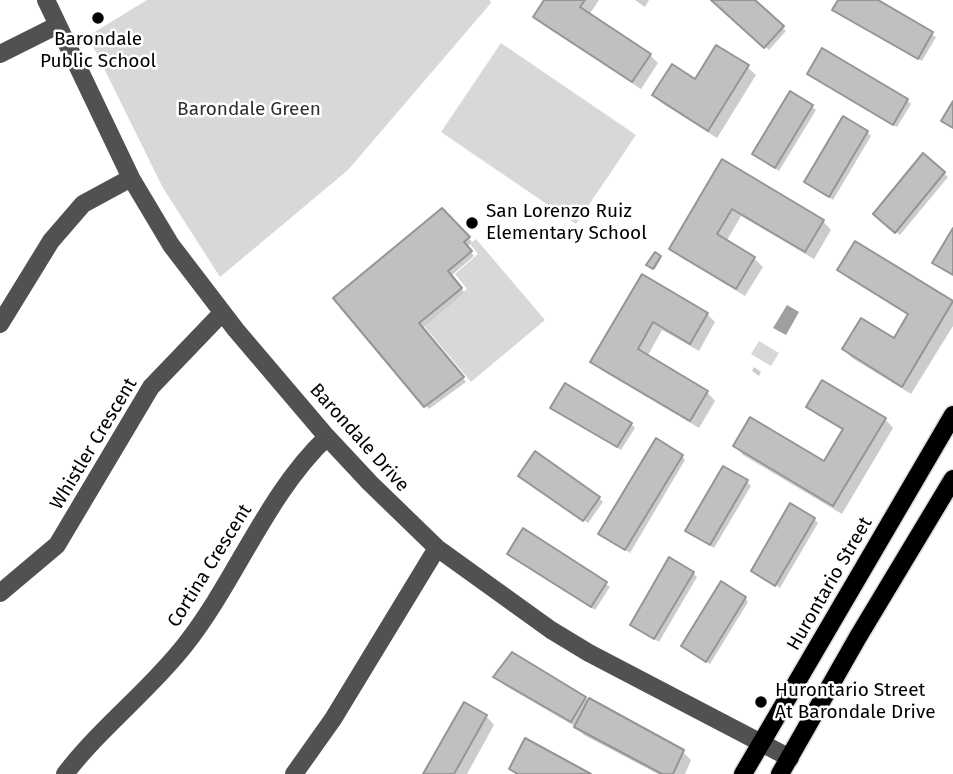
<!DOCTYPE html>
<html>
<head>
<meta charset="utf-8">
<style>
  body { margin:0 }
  canvas { display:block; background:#fff }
</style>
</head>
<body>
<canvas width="953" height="774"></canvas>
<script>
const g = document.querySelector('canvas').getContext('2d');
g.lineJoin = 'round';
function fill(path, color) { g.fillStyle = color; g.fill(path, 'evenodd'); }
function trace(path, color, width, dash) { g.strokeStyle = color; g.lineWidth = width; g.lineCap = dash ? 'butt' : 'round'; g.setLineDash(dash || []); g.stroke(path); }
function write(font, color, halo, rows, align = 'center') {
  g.font = font + ' "Fira Sans",sans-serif'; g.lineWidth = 5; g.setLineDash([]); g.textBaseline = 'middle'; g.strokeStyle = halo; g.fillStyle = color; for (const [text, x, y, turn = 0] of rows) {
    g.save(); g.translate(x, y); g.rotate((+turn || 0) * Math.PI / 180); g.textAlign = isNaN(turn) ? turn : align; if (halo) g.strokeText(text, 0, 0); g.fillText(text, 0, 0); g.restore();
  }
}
const green = new Path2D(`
  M147 0H490L491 3 348 170 220 277 163 188 88 36Z
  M501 43 636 135 576 224 441 132Z
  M476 239 545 320 471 382 424 326 467 289 455 274 478 254 470 244Z
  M759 341 779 353 771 366 751 354Z`);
const water = new Path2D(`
  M787 305 799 312 786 335 773 328Z`);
const shadow = new Path2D(`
  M546 0H599L589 15 650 55 658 63 641 89 543 25 535 16Z
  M635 0H649L645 7Z
  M713 0H753L786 31 769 50Z
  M840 0H874L936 37 922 61 838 14Z
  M747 67 756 75 717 138 663 104 654 95Z
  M809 74 907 100 911 104 897 127Z
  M812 107 816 110 779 171 754 154Z
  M867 132 871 136 833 200 806 182Z
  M923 156 948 177 900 235 879 218Z
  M723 162 823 221 831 230 814 259 741 216 726 242 754 258 763 267 745 296 680 257 671 249Z
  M442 211 472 242 467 247 474 256 451 276 464 292 422 328 466 382 429 409 336 299Z
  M856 243 953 303V326L911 394 852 358 844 349 894 341 909 316 848 278 839 270Z
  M660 257 661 259 655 269 650 266Z
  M642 276 707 314 715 322 699 351 662 330 647 357 707 392 715 401 699 428 601 370 592 362Z
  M754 367 761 372 759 376 752 371Z
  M808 407 885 419 893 428 842 514 743 455 735 446 825 463 844 431 817 415Z
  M556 411 631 424 635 428 621 450Z
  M682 456 685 460 630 553 604 537Z
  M524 479 599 498 603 502 588 523Z
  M747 482 751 486 714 548 687 531Z
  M814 519 818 523 780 588 753 571Z
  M514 557 606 584 610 587 595 610Z
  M693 573 697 577 659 642 632 625Z
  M745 598 748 602 710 664 683 646Z
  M495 676 585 698 683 752 691 760 685 774H658L584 735 576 727 504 685Z
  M486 716 494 725 467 774H425Z`);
const building = new Path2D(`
  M544 0H585L580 7 651 54 632 82 533 17Z
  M711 0H755L784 26 764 48Z
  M838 0H878L933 32 918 59 832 10Z
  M716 45 749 65 708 131 652 95 672 64 695 79Z
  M822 48 908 99 893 125 807 74Z
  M790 91 813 105 775 168 752 154Z
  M953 101V128L941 121Z
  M843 116 868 131 829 197 804 182Z
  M923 153 945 172 895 233 873 214Z
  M722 159 824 220 805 252 732 209 717 234 755 257 736 289 669 249Z
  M442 208 470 237 464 242 472 251 448 271 462 288 419 323 464 377 424 407 333 298Z
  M953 228V275L932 263Z
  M855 241 953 301 902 387 842 349 861 318 894 338 908 314 837 270Z
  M655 252 661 256 653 269 646 265Z
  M642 274 708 313 690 344 653 322 638 349 708 391 690 421 590 362Z
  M822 380 886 418 833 506 733 446 750 417 824 461 843 429 806 407Z
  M565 383 632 423 617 447 550 408Z
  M656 438 683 455 625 550 598 534Z
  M535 451 600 497 583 521 518 476Z
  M723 466 748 480 710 545 685 531Z
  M790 503 815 518 775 586 751 571Z
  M523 528 607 582 591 607 507 554Z
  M669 557 694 572 654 639 630 625Z
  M721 581 746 597 706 662 681 646Z
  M512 652 586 697 571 722 493 677Z
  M589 698 684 750 673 774H662L574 727Z
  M464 702 487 715 454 774H423Z
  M525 738 591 774H518L509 769Z`);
const minor = new Path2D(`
  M46 0 131 178 171 245 236 330 327 437 370 483 437 548 551 630 589 653 790 758
  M0 54 58 25
  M0 324 51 241 83 204 131 178
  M0 593 57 545 151 387 222 313
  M65 774C101 727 149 691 185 645 237 579 266 495 327 437
  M294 774 333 719 437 548`);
const major = new Path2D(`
  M743 774 953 415
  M780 774 858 637 953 479`);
const markers = [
  [98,18,7,"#000"],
  [472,223,7,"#000"],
  [761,702,7,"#000"]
];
const poiNames = [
  ["Barondale",98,40,"center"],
  ["Public School",98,62,"center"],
  ["San Lorenzo Ruiz",486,212],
  ["Elementary School",486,234],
  ["Hurontario Street",775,691],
  ["At Barondale Drive",775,713]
];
const parkNames = [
  ["Barondale Green",249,110]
];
const streetNames = [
  ["Barondale Drive",359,438,48],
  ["Whistler Crescent",94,444,-59],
  ["Cortina Crescent",210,566,-58],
  ["Hurontario Street",830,584,-60]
];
fill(green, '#d8d8d8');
fill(water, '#9f9f9f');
fill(shadow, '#0003');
fill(building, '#c0c0c0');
trace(building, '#959595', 2);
trace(major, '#dbdbdb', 21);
trace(minor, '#515151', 18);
trace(major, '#000', 18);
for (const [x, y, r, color] of markers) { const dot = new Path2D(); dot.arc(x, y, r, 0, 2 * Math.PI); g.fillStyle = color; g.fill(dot); trace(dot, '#fff', 2.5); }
write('19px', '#000', '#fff', poiNames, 'left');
write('19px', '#2f2f2f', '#fff', parkNames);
write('19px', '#000', '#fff', streetNames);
</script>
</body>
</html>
